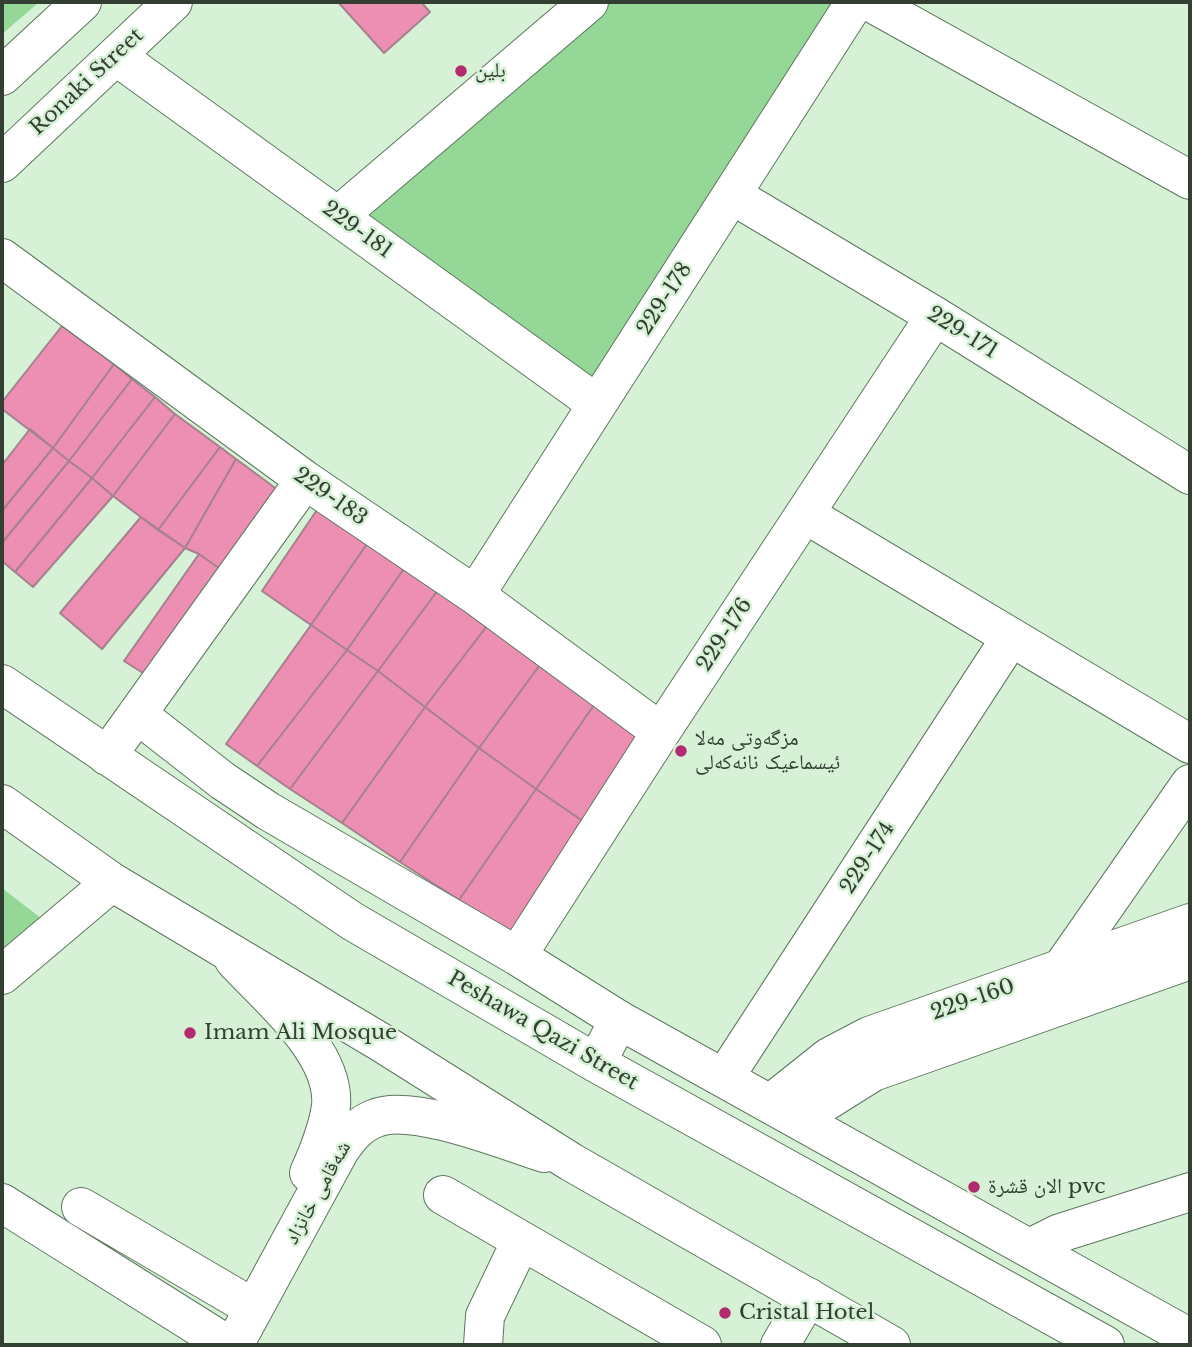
<!DOCTYPE html>
<html>
<head>
<meta charset="utf-8">
<style>
  body { margin:0 }
  #map { position:relative; width:1192px; height:1347px; overflow:hidden; background:#d6f1d6; font-family:"Libre Baskerville",serif }
  canvas { display:block }
  .frame { position:absolute; inset:0; border:4px solid #343f34; pointer-events:none }
</style>
</head>
<body>
<div id="map">
<canvas width="1192" height="1347"></canvas>
<div class="frame"></div>
</div>
<script>
const g = document.querySelector('canvas').getContext('2d');
g.lineJoin = 'round';
function fill(path, color) { g.fillStyle = color; g.fill(path, 'evenodd'); }
function trace(path, color, width, dash) { g.strokeStyle = color; g.lineWidth = width; g.lineCap = dash ? 'butt' : 'round'; g.setLineDash(dash || []); g.stroke(path); }
function write(font, color, halo, rows, align = 'center') {
  g.font = font + ' "Libre Baskerville","Noto Naskh Arabic",serif'; g.lineWidth = 5; g.setLineDash([]); g.textBaseline = 'middle'; g.strokeStyle = halo; g.fillStyle = color; for (const [text, x, y, turn = 0] of rows) {
    g.save(); g.translate(x, y); g.rotate((+turn || 0) * Math.PI / 180); g.textAlign = isNaN(turn) ? turn : align; if (halo) g.strokeText(text, 0, 0); g.fillText(text, 0, 0); g.restore();
  }
}
const green = new Path2D(`
  M2 2H37L38 3 2 34Z
  M589 2H855L597 404 338 216Z
  M2 888 42 919 2 952Z`);
const building = new Path2D(`
  M338 2H421L430 12 384 53Z
  M62 326 114 364 53 448 2 409V402Z
  M114 364 132 379 69 461 53 448Z
  M132 379 155 397 92 478 69 461Z
  M155 397 175 414 113 496 92 478Z
  M175 414 220 447 158 530 113 496Z
  M30 429 53 448 2 511V465Z
  M220 447 236 459 185 548 158 530Z
  M53 448 69 461 2 543V511Z
  M236 459 282 493 226 573 199 554 185 548Z
  M69 461 92 478 15 572 2 561V543Z
  M92 478 113 496 33 587 15 572Z
  M321 504 371 538 311 625 262 591Z
  M141 517 185 548 102 649 60 613Z
  M371 538 408 563 347 650 311 625Z
  M199 554 226 573 151 678 124 661Z
  M408 563 441 586 378 671 347 650Z
  M441 586 490 622 425 707 378 671Z
  M490 622 542 662 479 748 425 707Z
  M311 625 347 650 257 766 226 744Z
  M347 650 378 671 290 789 257 766Z
  M542 662 596 702 536 789 479 748Z
  M378 671 425 707 342 823 290 789Z
  M596 702 650 740 590 826 536 789Z
  M425 707 479 748 400 862 342 823Z
  M479 748 536 789 459 900 400 862Z
  M536 789 590 826 516 939 459 900Z`);
const minor = new Path2D(`
  M870 2 1190 180
  M116 56 597 404
  M732 195 935 316 1190 475
  M338 216 589 2
  M2 258 305 480 475 595 661 732
  M805 514 1190 744
  M475 595 855 2
  M137 714 223 781 268 811 517 956 619 1020 1190 1338
  M107 756 305 480
  M517 956 661 732 935 316
  M234 960C268 997 336 1052 331 1106 328 1128 318 1153 309 1173
  M1061 969 1190 784
  M2 975 112 882
  M724 1078 1011 637
  M770 1104 829 1057 869 1036 1190 923
  M798 1119 873 1072 1190 960
  M443 1195 702 1345
  M2 1203 228 1345
  M81 1207 250 1306
  M1030 1248 1060 1233 1190 1192
  M234 1345 340 1150C350 1136 359 1124 376 1118 412 1103 506 1141 544 1153
  M483 1345 485 1316 521 1241
  M780 1345 808 1297`);
const major = new Path2D(`
  M2 76 82 2
  M2 163 173 2`);
const highway = new Path2D(`
  M2 684 352 921 596 1063 1105 1345
  M2 804 112 882 382 1043 571 1162 891 1345
  M596 1063 619 1020`);
const markers = [
  [461,71,7,"#b22b6e"],
  [681,751,7,"#b22b6e"],
  [190,1033,7,"#b22b6e"],
  [974,1187,7,"#b22b6e"],
  [725,1313,7,"#b22b6e"]
];
const poiNames = [
  ["بلين",475,71],
  ["مزگەوتی مەلا",695,739],
  ["ئیسماعیک نانەکەلی",695,763],
  ["Imam Ali Mosque",204,1033],
  ["الان قشرة pvc",988,1187],
  ["Cristal Hotel",739,1313]
];
const streetNames = [
  ["Ronaki Street",87,82,-43],
  ["229-181",357,230,36],
  ["229-178",665,299,-57],
  ["229-171",962,333,32],
  ["229-183",330,497,35],
  ["229-176",725,635,-57],
  ["229-174",868,858,-57],
  ["229-160",973,1000,-19],
  ["Peshawa Qazi Street",543,1031,30],
  ["شەقامی خانزاد",318,1193,-61]
];
fill(green, '#94d797');
fill(building, '#ed8eb3');
trace(building, '#a4818d', 2);
trace(minor, '#5e775f', 40);
trace(major, '#5e775f', 40);
trace(highway, '#5e775f', 40);
trace(minor, '#fff', 38);
trace(major, '#fff', 38);
trace(highway, '#fff', 38);
for (const [x, y, r, color] of markers) { const dot = new Path2D(); dot.arc(x, y, r, 0, 2 * Math.PI); g.fillStyle = color; g.fill(dot); trace(dot, '#d6f1d6', 2.5); }
write('21px', '#343f34', '#d6f1d6', poiNames, 'left');
write('21px', '#343f34', '#d6f1d6', streetNames);
</script>
</body>
</html>
